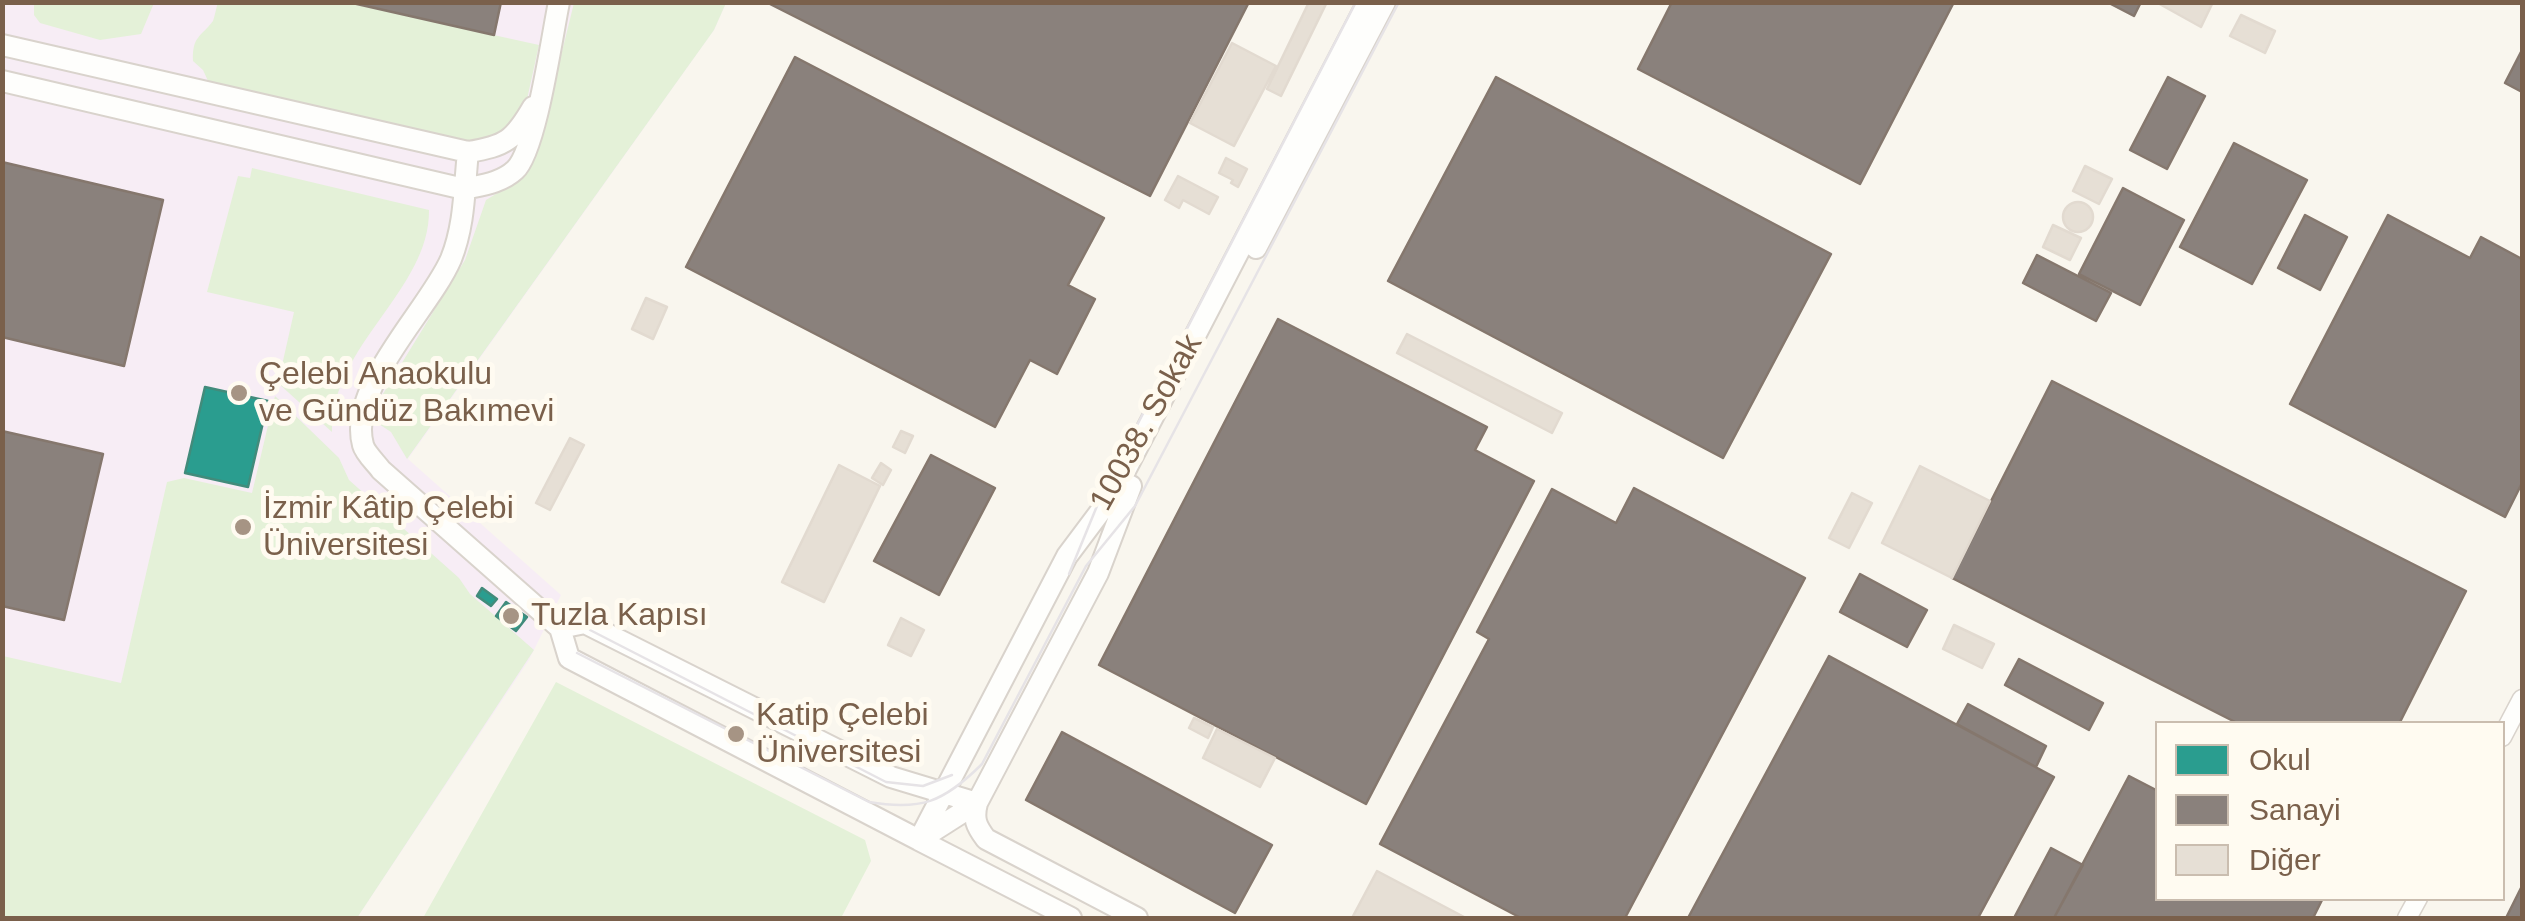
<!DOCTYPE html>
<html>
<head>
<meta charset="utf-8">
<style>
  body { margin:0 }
  #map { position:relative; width:2525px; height:921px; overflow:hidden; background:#f9f6ee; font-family:Helvetica,sans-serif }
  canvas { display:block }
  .frame { position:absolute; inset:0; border:5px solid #7a604b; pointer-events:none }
  .legend { position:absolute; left:2155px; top:721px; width:350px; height:180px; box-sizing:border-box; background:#fffbf1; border:2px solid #cabdaf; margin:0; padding:12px 18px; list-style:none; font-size:30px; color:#7a604b }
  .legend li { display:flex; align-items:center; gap:20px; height:50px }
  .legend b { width:50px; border:2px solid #cabdaf }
</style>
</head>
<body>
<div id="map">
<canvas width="2525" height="921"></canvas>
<div class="frame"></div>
<ul class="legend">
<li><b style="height:28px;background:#2a9d8f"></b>Okul</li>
<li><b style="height:28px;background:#8a817c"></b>Sanayi</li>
<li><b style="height:28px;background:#e6dfd5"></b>Diğer</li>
</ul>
</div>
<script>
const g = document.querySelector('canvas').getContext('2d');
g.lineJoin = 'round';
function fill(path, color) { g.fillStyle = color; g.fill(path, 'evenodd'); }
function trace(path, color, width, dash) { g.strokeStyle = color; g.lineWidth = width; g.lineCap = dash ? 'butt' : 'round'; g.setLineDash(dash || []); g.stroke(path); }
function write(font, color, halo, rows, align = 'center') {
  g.font = font + ' Helvetica,sans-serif'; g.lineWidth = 10; g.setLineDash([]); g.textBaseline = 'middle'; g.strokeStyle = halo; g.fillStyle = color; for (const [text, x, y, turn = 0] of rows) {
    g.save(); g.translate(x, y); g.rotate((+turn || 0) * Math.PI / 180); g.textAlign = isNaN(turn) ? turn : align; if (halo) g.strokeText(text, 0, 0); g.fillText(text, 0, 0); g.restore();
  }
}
const education = new Path2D(`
  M2 3H726L714 30 408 459 561 595 529 660 357 918H3Z`);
const green = new Path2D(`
  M218 2 348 3 539 45 526 104 511 131 471 143 209 83 203 70 193 61C192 36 201 37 213 21 214 19 217 5 218 2Z
  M34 3V2L154 3 141 34 100 40 40 23 34 15Z
  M574 3H726L714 30 407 459 391 432 376 422 381 397 465 260 486 200 522 178 537 152Z
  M252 168 429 210C430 290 331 345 332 432L278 383 294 312 207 292 238 176 250 178Z
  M275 396 339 458 349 480 459 578 470 594 534 650 357 918H3V656L121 683 167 482 184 478 252 493Z
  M556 682 865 840 871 861 841 918H423Z`);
const schools = new Path2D(`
  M205 387 268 401 248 487 185 473Z
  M482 588 497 599 491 606 477 596Z
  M506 602 527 617 516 631 496 616Z`);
const industry = new Path2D(`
  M348 2H501L494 35Z
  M766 2H1249L1150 196Z
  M1672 2H1954L1860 184 1638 69Z
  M2107 2H2141L2134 16Z
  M2522 50V92L2505 83Z
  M795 57 1104 218 1068 285 1095 299 1057 374 1030 360 995 427 686 267Z
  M1496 77 1831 254 1723 458 1388 281Z
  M2168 77 2205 96 2167 169 2130 150Z
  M2234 143 2307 180 2252 284 2180 247Z
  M2 162 163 200 124 366 2 337Z
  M2123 188 2184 220 2140 305 2079 274Z
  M2305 215 2347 237 2320 290 2278 268Z
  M2388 215 2470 258 2481 237 2522 259V483L2505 517 2290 404Z
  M2037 255 2111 293 2096 321 2023 283Z
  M1278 319 1487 427 1475 450 1534 481 1366 804 1099 665Z
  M2052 381 2466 591 2399 724H2239L1952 578Z
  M2 431 103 454 64 620 2 606Z
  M931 455 995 488 939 595 874 561Z
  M1634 488 1805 578 1625 918H1521L1380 844 1489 639 1477 632 1552 489 1616 523Z
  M1860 574 1927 610 1907 647 1840 612Z
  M1829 656 2054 777 1978 918H1688Z
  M2019 659 2103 703 2089 730 2005 685Z
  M1968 704 2046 746 2036 767 1957 724Z
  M1062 732 1272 845 1235 913 1026 800Z
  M2129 776 2158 791V898H2323L2313 918H2054Z
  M2051 848 2083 865 2054 918H2014Z
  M2522 886V918H2506Z`);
const building = new Path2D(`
  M1309 2H1327L1281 96 1267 89Z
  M2156 2H2213L2201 27Z
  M2241 15 2275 31 2265 53 2230 36Z
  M1232 43 1276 66 1234 146 1190 123Z
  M1226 158 1247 169 1238 187 1231 183 1233 180 1219 173Z
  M2085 166 2112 179 2099 204 2073 191Z
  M1178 176 1218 197 1209 214 1183 200 1179 208 1165 200Z
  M2063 217a15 15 0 1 1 30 0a15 15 0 1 1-30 0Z
  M2053 225 2081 238 2070 260 2043 247Z
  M646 298 667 307 653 339 632 329Z
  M1407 334 1562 413 1552 433 1397 353Z
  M901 431 913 436 905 453 893 447Z
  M570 438 584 445 550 510 536 503Z
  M881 463 891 470 883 485 872 478Z
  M839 465 880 486 824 602 782 582Z
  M1920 466 1990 501 1952 578 1882 543Z
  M1852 493 1872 503 1849 548 1829 538Z
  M901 618 924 630 911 656 888 645Z
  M1954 625 1994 644 1982 668 1943 649Z
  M1194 718 1213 727 1208 738 1189 728Z
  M1217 729 1275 758 1260 787 1203 758Z
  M1377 871 1466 918H1352Z`);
const minor = new Path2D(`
  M2502 737 2522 699
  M2407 918 2418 898`);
const tertiary = new Path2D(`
  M2 45 468 152C506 146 514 140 533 107
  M2 81 464 189C482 185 501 183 515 170 536 151 552 36 559 2
  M468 152C464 189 465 224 451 259 429 310 347 387 363 445 365 453 376 463 381 470L560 628 569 658 919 840 977 803
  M1256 248 1385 2
  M1131 486 1098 573 977 803C973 819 976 826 986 839L1137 918
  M560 628 585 623 891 777 977 803
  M1071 918 919 840 1067 556 1112 496 1368 2`);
const tram = new Path2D(`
  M1069 574 1104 489 1356 2
  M590 630 886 782 923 786 952 775
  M577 653 869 802C921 811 944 802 982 764L1086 566 1135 506 1399 2`);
const markers = [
  [239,393,10,"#a69484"],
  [243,527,10,"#a69484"],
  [511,616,10,"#a69484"],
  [736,734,10,"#a69484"]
];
const poiNames = [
  ["Çelebi Anaokulu",259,375],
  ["ve Gündüz Bakımevi",259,412],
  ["İzmir Kâtip Çelebi",263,509],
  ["Üniversitesi",263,546],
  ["Tuzla Kapısı",531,616],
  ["Katip Çelebi",756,716],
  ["Üniversitesi",756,753]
];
const streetNames = [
  ["10038. Sokak",1147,423,-61]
];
fill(education, '#f7edf5');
fill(green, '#e4f1d8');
fill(schools, '#2a9d8f');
trace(schools, '#428b7b', 2.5);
fill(industry, '#8a817c');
trace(industry, '#85776d', 2.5);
fill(building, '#e6dfd5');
trace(building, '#e2dad0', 2.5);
trace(minor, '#d9d3cc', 21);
trace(tertiary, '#d9d3cc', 24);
trace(minor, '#fefefc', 18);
trace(tertiary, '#fefefc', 20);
trace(tram, '#e6e3e6', 2.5);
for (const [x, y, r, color] of markers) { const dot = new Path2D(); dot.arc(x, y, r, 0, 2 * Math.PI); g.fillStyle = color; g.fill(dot); trace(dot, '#fffbf1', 4); }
write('32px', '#7a604b', '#fffbf1', poiNames, 'left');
write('32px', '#7a604b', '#fffbf1', streetNames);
</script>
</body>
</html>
